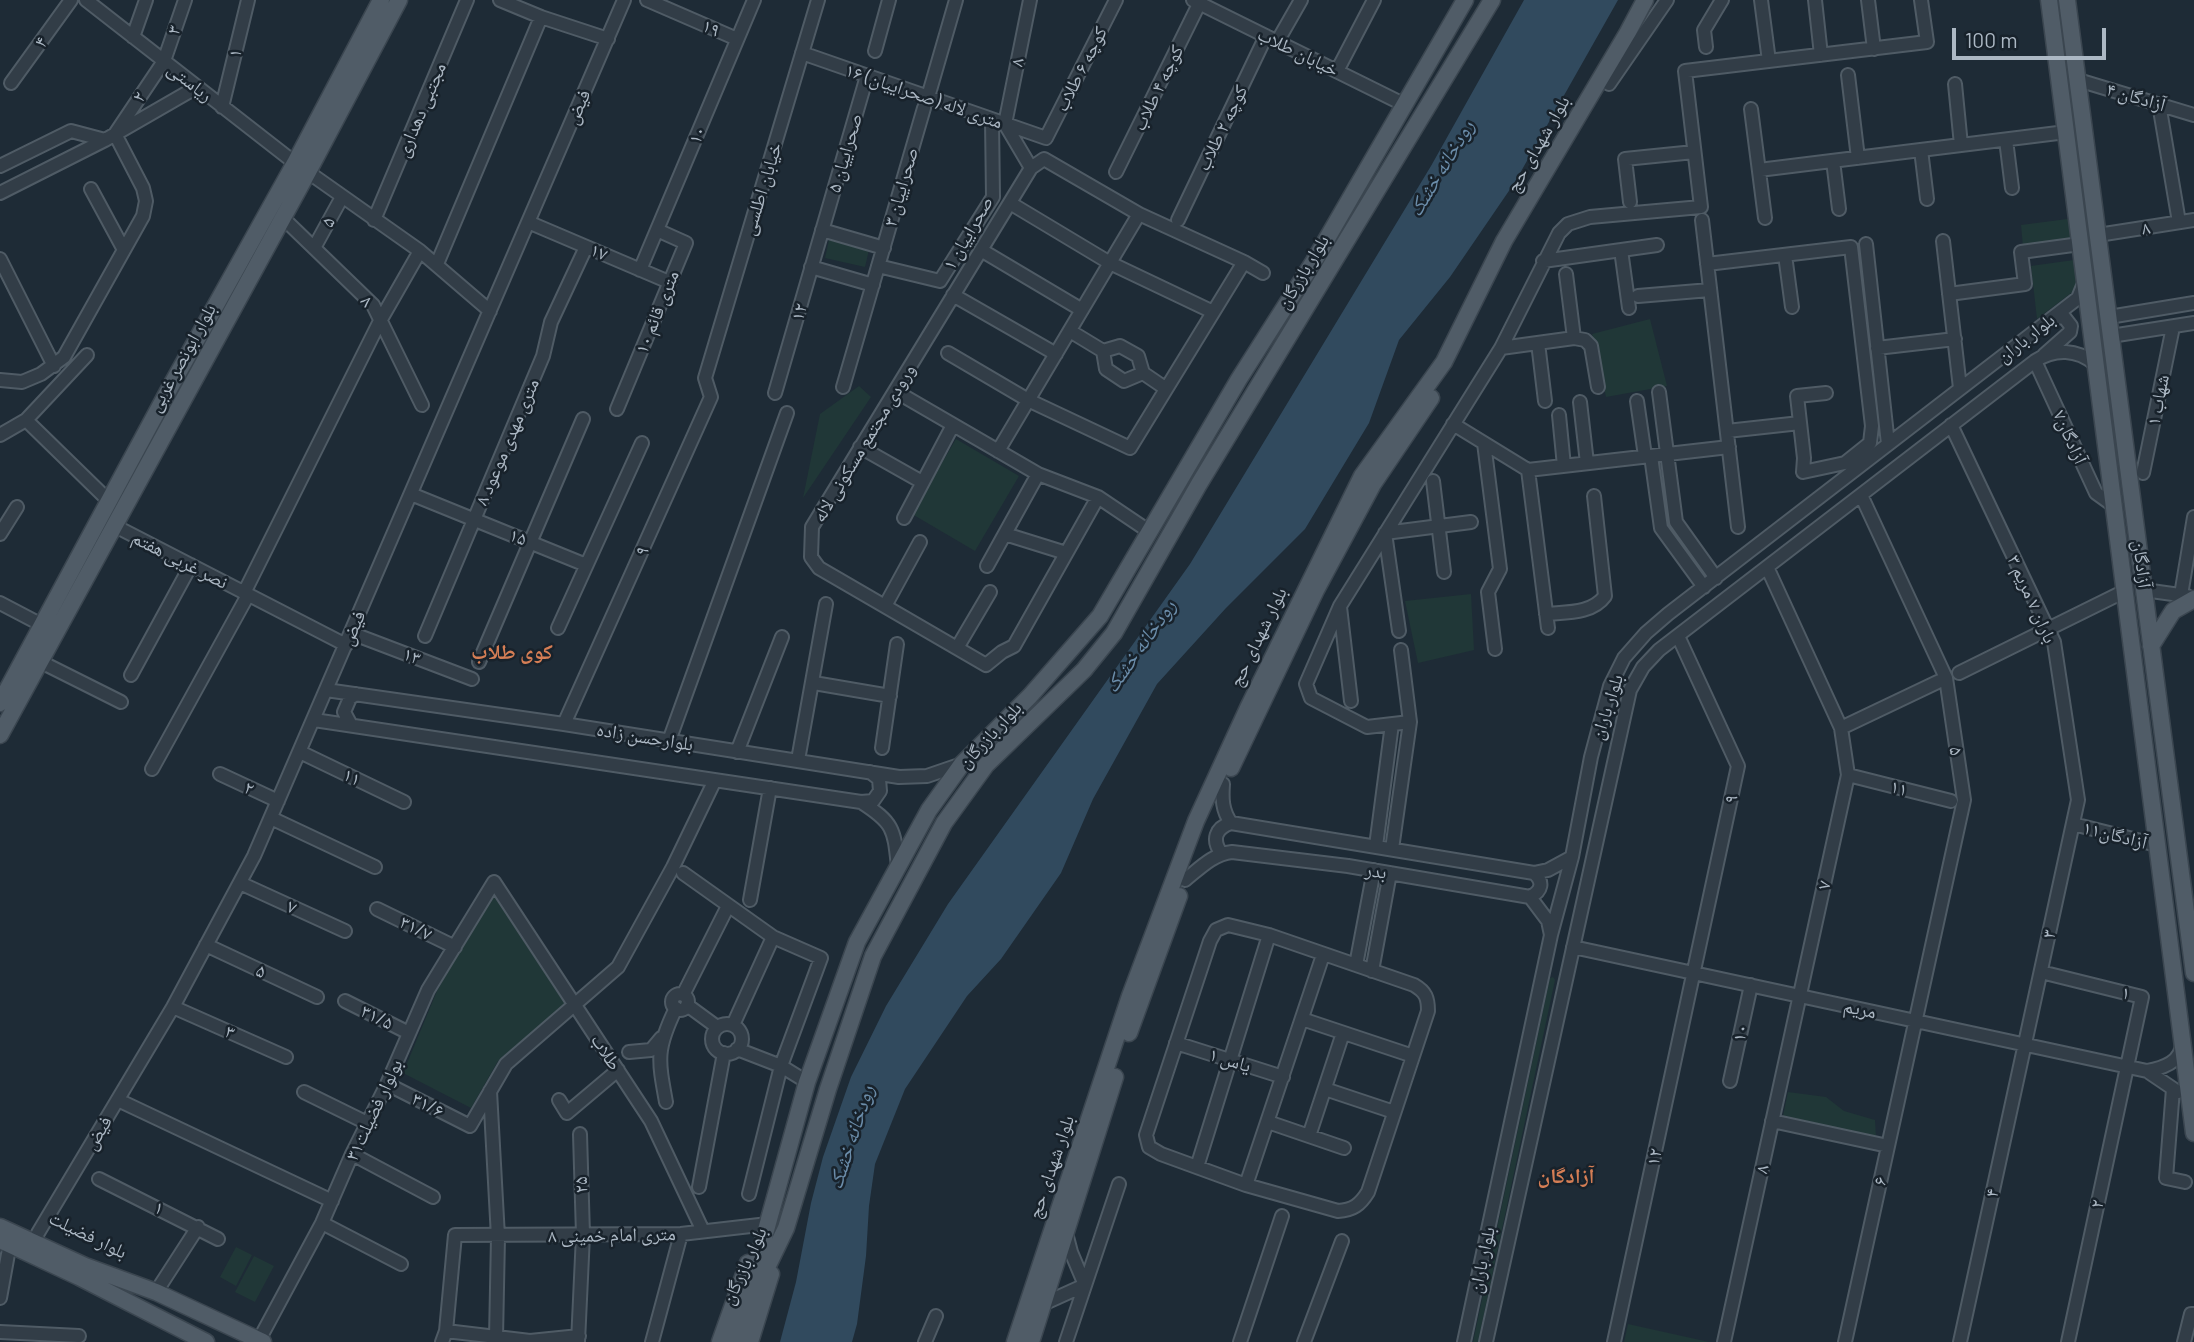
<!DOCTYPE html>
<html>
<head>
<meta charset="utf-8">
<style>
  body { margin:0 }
  #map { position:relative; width:2194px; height:1342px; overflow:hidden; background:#1e2b36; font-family:Barlow,sans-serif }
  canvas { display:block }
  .scale { position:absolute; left:1952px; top:28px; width:154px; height:32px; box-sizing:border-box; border:4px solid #acb8c4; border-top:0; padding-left:9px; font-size:21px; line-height:24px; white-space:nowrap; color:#acb8c4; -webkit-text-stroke:5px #18222b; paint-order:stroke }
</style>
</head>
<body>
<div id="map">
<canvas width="2194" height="1342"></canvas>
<div class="scale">100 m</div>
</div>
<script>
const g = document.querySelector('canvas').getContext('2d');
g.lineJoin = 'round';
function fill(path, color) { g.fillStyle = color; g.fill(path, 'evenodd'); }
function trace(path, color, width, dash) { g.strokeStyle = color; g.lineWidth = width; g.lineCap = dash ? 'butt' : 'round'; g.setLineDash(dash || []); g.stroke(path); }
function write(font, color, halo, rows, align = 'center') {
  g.font = font + ' Barlow,"Noto Naskh Arabic",sans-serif'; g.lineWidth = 5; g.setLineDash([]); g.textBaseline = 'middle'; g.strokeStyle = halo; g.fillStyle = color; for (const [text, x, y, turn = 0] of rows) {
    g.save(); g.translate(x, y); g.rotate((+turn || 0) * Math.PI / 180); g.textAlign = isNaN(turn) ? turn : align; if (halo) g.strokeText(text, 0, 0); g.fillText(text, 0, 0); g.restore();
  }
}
const green = new Path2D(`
  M2075 218 2077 241 2023 247 2021 225Z
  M829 240 869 250 865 267 825 258Z
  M2074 260 2076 270 2082 269 2083 284 2037 319 2031 266Z
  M1650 319 1667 386 1606 397 1592 334Z
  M859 386 871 397 803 498 820 414Z
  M956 439 1019 476 975 551 912 514Z
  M1471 594 1474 650 1418 663 1405 601Z
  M492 893 565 1004 498 1061 471 1108 403 1073 437 991Z
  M1553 977 1555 980 1478 1342H1473L1550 978Z
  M1788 1092 1826 1097 1844 1111 1875 1120 1876 1137 1783 1116Z
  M236 1247 252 1255 236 1286 220 1277Z
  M254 1256 274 1266 255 1302 235 1292Z
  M1628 1324 1709 1342H1624Z`);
const water = new Path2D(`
  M1524 0H1618L1515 182 1450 277 1399 340 1369 423 1305 529 1226 608 1157 684 1093 799 1061 873 1001 959 967 996 905 1089 875 1164 869 1206 866 1256 857 1324 852 1342H780L796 1282 811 1203 823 1157 851 1077 886 1006 948 904 1190 564 1431 166Z`);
const minor = new Path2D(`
  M86 0 295 163
  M500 0 541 17 608 39
  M647 0 737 39
  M1030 0 1005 124 1031 168 812 527 811 557 819 568 986 665 1002 652 1014 646 1098 497
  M1193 0 1403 104
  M1761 0 1769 61
  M1815 0 1821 55
  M1868 0 1874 49
  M133 37 146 0
  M1277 42 1301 0
  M1706 47 1704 30 1722 0
  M875 51 889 0
  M802 53 1046 138 1116 0
  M1337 71 1374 0
  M1848 75 1858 158
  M2078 80 2194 115
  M11 83 71 0
  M1609 84 1667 0
  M1955 84 1961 145
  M928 97 956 0
  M2159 104 2179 222
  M222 107 248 0
  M1751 109 1765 218
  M2006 140 2012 188
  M1921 150 1927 199
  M1833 161 1839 209
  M0 166 71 131 105 140
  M1031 168 1044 159 1139 214 1244 262 1263 273
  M1759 170 2066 132
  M308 172 420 251 490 311
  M1116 172 1201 0
  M91 189 124 250
  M0 193 105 140 197 87
  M1630 202 1625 159 1694 152
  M1010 203 1110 263 1213 312
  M283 218 373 305 422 405
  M374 220 467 0
  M1178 220 1266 36
  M1702 220 1738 527
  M528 222 669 282
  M822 230 884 248
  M2098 235 2194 220
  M1943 241 1960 388
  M1866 244 1888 444
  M314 248 342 197
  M981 250 1082 310
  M1621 250 1629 308
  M1785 255 1792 307
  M0 259 54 366
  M1543 261 1657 245
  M437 264 541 17
  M1707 264 1851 247 1872 426 1870 443 1845 463 1803 472 1804 458 1797 396 1826 393
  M878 266 940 281 993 197 992 120
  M811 267 873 285
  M640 270 754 0
  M1566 274 1574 338
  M1949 294 2025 284 2021 252 2080 244
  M953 295 1056 354
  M1638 296 1710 290
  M2109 317 2194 303
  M1070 331 1103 351 1106 369 1124 381 1143 373
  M2111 336 2194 323
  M1538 343 1545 401
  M1501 348 1574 338 1585 340 1591 346 1598 387
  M1877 348 1955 339
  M1103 351 1120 346 1138 356 1143 373 1165 388
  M948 353 1028 400 1130 448 1244 262
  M87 355 26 420 109 501
  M2044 355 2070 332 2071 326 2064 317 2052 318
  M2035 361 2096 493 2114 506
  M0 380 22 382 41 374 64 357 143 216 146 201 143 188 115 134 164 61 185 0
  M843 387 924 108
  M895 391 1038 474 1098 497 1150 532
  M1659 392 1676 522 1716 578
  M775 393 867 76
  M1637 401 1645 456
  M1580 402 1587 463
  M617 409 686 243 657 230
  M1559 415 1564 466
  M1453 424 1528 470 1729 447
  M1951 425 2054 642 2078 800 1960 1342
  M1727 431 1800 423
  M0 435 26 420
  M1484 443 1500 569 1488 592 1495 649
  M860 447 922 482
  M998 451 1139 214
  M1651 456 1661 528 1704 587
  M1528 470 1548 628
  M2143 473 2173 327
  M1433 481 1444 572
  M411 494 586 565
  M904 518 953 425
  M115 526 346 645
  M0 534 17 507
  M1005 534 1066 553
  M987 566 1038 474
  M2144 590 2187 596
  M244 593 380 321 420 251
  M2181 595 2194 517
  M0 603 42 625
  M885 606 920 542
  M1340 607 1351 701
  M1546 614C1566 612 1592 614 1605 596L1594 496
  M558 628 642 443
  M1399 631 1385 533 1471 522
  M351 633 472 679
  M425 636 543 356 551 322 586 247
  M957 648 990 592
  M1401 650 1410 722 1367 727 1311 698 1306 684 1340 606 1501 348 1559 233 1568 224 1590 217 1701 207 1685 71 1927 42 1921 0
  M41 662 121 702
  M479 662 583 419
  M1959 673 2125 591
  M131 675 191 565
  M814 683 890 696
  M326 690 564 724 899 777 927 776 962 764
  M314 720 861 802C894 823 894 829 898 867
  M564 724 711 397 705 378 818 0
  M351 725 344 712 350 698 356 694
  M1841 728 1946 678
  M669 741 787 413
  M882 748 897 644
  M300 752 404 802
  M737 752 782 637
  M798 760 826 604
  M152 769 248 595
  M220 774 278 801
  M1848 775 1951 801
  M1223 784C1222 799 1222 810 1231 823L1534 873 1548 870 1572 857
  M861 802 873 801 880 791 879 779 870 772
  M271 818 375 867
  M2073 824 2157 845
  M1376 846 1392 724
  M1392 849 1410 722
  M1221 853C1212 840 1215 828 1231 823
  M683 873 773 937 821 958 781 1066 749 1194
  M1185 880C1200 868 1213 854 1232 852L1348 866 1530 897 1548 921 1551 935
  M240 883 345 931
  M1530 897C1542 891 1544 882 1534 873
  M750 900 770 788
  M377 909 455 947
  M1228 925 1269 935 1414 985C1426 992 1428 998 1428 1011L1368 1192C1360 1205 1353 1210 1338 1211L1246 1185 1161 1154 1149 1147 1146 1135 1210 941 1216 930Z
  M206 945 317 997
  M1573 947 2147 1071C2163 1068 2182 1062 2182 1043
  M1356 965 1374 870
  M1372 971 1390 873
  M2041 972 2142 997 2068 1342
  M672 1002a8 8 0 1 1 16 0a8 8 0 1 1-16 0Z
  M683 995 728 906
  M345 1001 409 1033
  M687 1005 717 1027
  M173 1007 286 1057
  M1302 1019 1413 1056
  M712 1039a15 15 0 1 1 30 0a15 15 0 1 1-30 0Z
  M733 1025 773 937
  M1176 1043 1283 1077
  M737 1049 781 1066 807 1082
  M629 1052 651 1050 661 1038
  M2147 1071 2178 1092
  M1730 1081 1751 985
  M387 1084 470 1126 506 1064 618 967 673 867 715 780
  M1325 1089 1394 1112
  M2173 1089 2166 1178 2185 1182
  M490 1091 498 1237 496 1338
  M304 1092 367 1123
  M118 1100 332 1201
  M559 1100 567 1113 618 1070
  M666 1102C658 1059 656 1049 676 1008
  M1772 1121 1888 1146
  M1268 1122 1344 1148
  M1309 1136 1343 1033
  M352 1154 433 1197
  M1197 1167 1269 935
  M99 1179 218 1239
  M1246 1185 1323 955
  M699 1187 724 1053
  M322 1223 401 1264
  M38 1233 173 1007 254 856 624 0
  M156 1292 198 1227
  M0 1298 8 1254
  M1043 1304 1085 1285 1071 1252 1066 1233
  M446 1331 530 1341 579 1336
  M0 1332 79 1336
  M259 1340 322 1223 352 1154 387 1084 428 990 494 882 651 1121 703 1231
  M442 1342 446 1331 455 1235 681 1234 768 1224
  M578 1342 583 1235 580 1134
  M652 1342 681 1234
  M925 1342 936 1316
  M1066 1342 1119 1184
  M1240 1342 1282 1216
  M1304 1342 1342 1241
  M1464 1342 1551 935 1572 857 1591 757 1610 686 1624 658 1646 633 1668 614 2078 298 2085 281
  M1486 1342 1630 690 1643 667 1659 650 2035 361C2055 348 2077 349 2095 364
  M1614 1342 1738 766 1678 636
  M1724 1342 1848 775 1841 728 1767 567
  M1845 1342 1964 800 1946 678 1861 495
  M2184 1342 2191 1314H2194`);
const major = new Path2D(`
  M2049 0 2194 1133
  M2067 0 2194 973
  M2151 646 2173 611 2194 599
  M0 703 173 382 295 163 381 0
  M0 735 308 172 399 0
  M1231 768 1316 590 1373 484 1431 398
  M1129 1033 1179 896
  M0 1227 85 1266 156 1292 263 1342
  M0 1240 79 1277 206 1342
  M759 1284 786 1228 828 1089 873 956 944 823 986 765 1084 670 1114 633 1199 484 1492 0
  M720 1342 748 1263
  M735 1342 807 1082 857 942 929 810 962 764 1030 696 1100 616 1239 379 1314 261 1465 0
  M750 1342 771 1274
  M1015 1342 1130 996 1196 821 1248 708 1362 476 1444 362 1504 241 1628 32 1645 0
  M1031 1342 1115 1077`);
const streetNames = [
  ["۱۹",711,28,24],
  ["۳",174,30,-71],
  ["۴",41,42,-54],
  ["خیابان طلاب",1298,52,26],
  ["۱",235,53,-76],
  ["۸",1017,62,-79],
  ["کوچه ۶ طلاب",1081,69,-63],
  ["ریاستی",190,82,38],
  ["کوچه ۴ طلاب",1158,88,-64],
  ["۱۶ متری لاله (صحراییان)",924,96,19],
  ["۲",139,97,-56],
  ["آزادگان ۴",2136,97,16],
  ["فیض",578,107,-67],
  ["مجتبی دهداری",421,110,-67],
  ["کوچه ۲ طلاب",1222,128,-64],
  ["۱۰",697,135,-67],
  ["بلوار شهدای حج",1538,144,-60],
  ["۵ صحراییان",845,153,-74],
  ["صحراییان ۳",901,187,-74],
  ["خيابان اطلسى",762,189,-73],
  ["۵",328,222,-61],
  ["۸",2146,228,-9],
  ["صحراییان ۱",968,233,-60],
  ["۱۷",599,252,23],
  ["بلوار بازرگان",1303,272,-59],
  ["۸",367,301,49],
  ["۱۰ متری قائم",657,312,-68],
  ["۱۲",799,312,-74],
  ["بلوار باران",2026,338,-38],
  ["بلوار ابونصر غربی",182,358,-61],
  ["شهاب ۱",2158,400,-79],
  ["آزادگان۷",2070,437,66],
  ["۸ متری مهدی موعود",507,442,-67],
  ["ورودی مجتمع مسکونی لاله",864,443,-59],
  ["۱۵",518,537,22],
  ["۹",642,551,-66],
  ["نصر غربی هفتم",180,560,27],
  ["آزادگان",2142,564,83],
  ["باران ۷ مریم ۳",2032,599,66],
  ["فیض",353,628,-67],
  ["بلوار شهدای حج",1258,637,-64],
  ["۱۳",412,656,21],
  ["بلوار باران",1607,707,-72],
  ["بلوار بازرگان",990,735,-47],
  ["بلوارحسن زاده",645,737,9],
  ["۵",1956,751,82],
  ["۱۱",352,777,26],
  ["۲",249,788,25],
  ["۱۱",1899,788,14],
  ["۹",1731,799,-78],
  ["آزادگان۱۱",2115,835,14],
  ["بدر",1376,871,9],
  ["۷",1824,885,-78],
  ["۷",292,907,24],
  ["۳۱/۷",416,928,26],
  ["۳",2049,934,-78],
  ["۵",261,971,25],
  ["۱",2126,993,14],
  ["مریم",1860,1009,12],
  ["۳۱/۵",377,1017,26],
  ["۳",230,1032,24],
  ["۱۰",1740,1033,-78],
  ["طلاب",606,1052,57],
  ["یاس ۱",1230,1060,17],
  ["۳۱/۶",428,1105,27],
  ["بولوار فضیلت۳۱",374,1110,-65],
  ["فیض",98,1133,-59],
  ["۱۲",1654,1157,-78],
  ["بلوار شهدای حج",1051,1167,-71],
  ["۸",1762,1169,-78],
  ["۶",1880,1181,-78],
  ["۲۵",581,1185,-92],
  ["۴",1992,1193,-78],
  ["۲",2097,1204,-78],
  ["۱",159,1208,26],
  ["بلوار فضیلت",88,1235,26],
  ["۸ متری امام خمینی",612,1235,-1],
  ["بلوار باران",1482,1260,-78],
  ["بلوار بازرگان",744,1266,-65]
];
const waterNames = [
  ["رودخانه خشک",1441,168,-59],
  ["رودخانه خشک",1140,646,-55],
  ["رودخانه خشک",851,1137,-72]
];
const neighbourhoodNames = [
  ["کوی طلاب",512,652],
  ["آزادگان",1566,1176]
];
fill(green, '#203737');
fill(water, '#314a5e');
trace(minor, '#4f5b65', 16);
trace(major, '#3b4650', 19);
trace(minor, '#323d47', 12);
trace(major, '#505c67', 16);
write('19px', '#acb8c4', '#18222b', streetNames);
write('italic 21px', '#6b8daa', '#18222b', waterNames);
write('bold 21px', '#d57e55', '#18222b', neighbourhoodNames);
</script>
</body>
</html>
